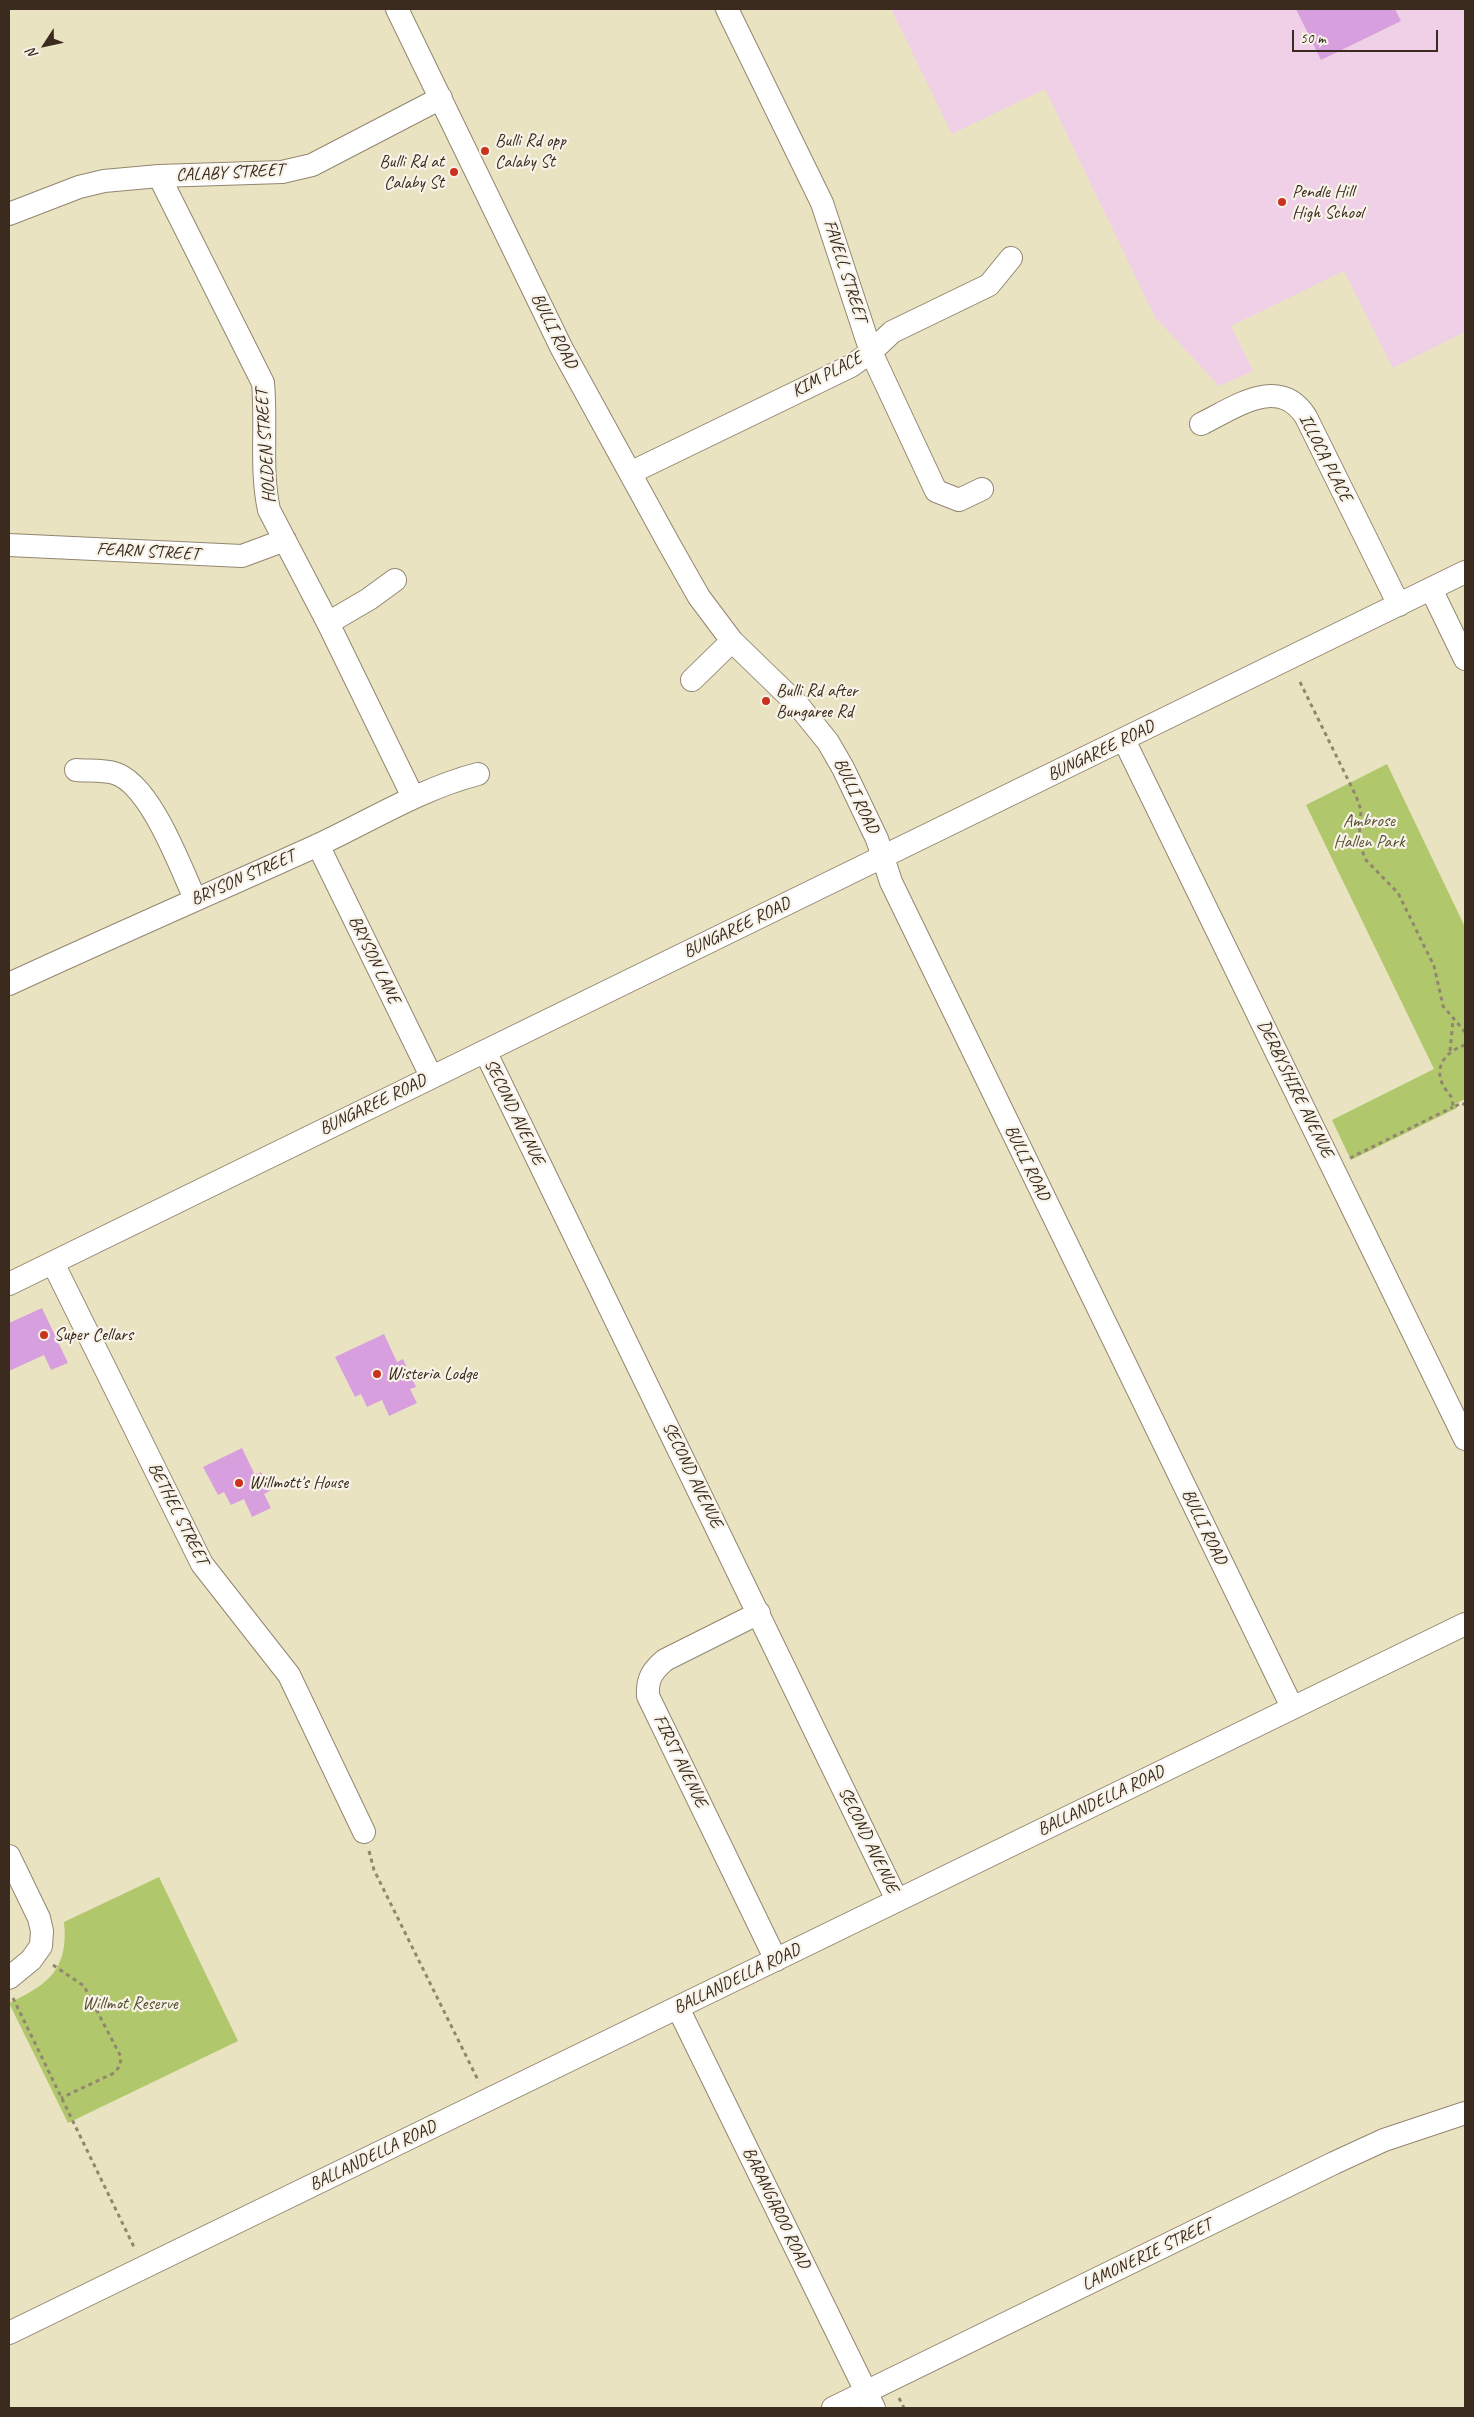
<!DOCTYPE html>
<html>
<head>
<meta charset="utf-8">
<style>
  body { margin:0 }
  #map { position:relative; width:1474px; height:2417px; overflow:hidden; background:#eae3c1; font-family:Caveat,sans-serif }
  canvas { display:block }
  .frame { position:absolute; inset:0; border:10px solid #3b2a1e; pointer-events:none }
  .north { position:absolute; left:20px; top:20px; width:50px; height:50px; -webkit-text-stroke:4px #f7f3e8; paint-order:stroke; rotate:235deg; font-size:14px; font-weight:700; line-height:20px; text-align:center; color:#3b2a1e }
  .north::after { content:''; display:block; margin:auto; width:18px; height:22px; background:#3b2a1e; clip-path:polygon(50% 0,100% 100%,50% 72%,0 100%) }
  .scale { position:absolute; left:1292px; top:30px; width:146px; height:22px; box-sizing:border-box; border:2px solid #3b2a1e; border-top:0; padding-left:6px; font-size:15px; line-height:18px; white-space:nowrap; color:#3b2a1e; -webkit-text-stroke:4px #f7f3e8; paint-order:stroke }
</style>
</head>
<body>
<div id="map">
<canvas width="1474" height="2417"></canvas>
<div class="frame"></div>
<div class="north">N</div>
<div class="scale">50 m</div>
</div>
<script>
const g = document.querySelector('canvas').getContext('2d');
g.lineJoin = 'round';
function fill(path, color) { g.fillStyle = color; g.fill(path, 'evenodd'); }
function trace(path, color, width, dash) { g.strokeStyle = color; g.lineWidth = width; g.lineCap = dash ? 'butt' : 'round'; g.setLineDash(dash || []); g.stroke(path); }
function write(font, color, halo, rows, align = 'center') {
  g.font = font + ' Caveat,sans-serif'; g.lineWidth = 4.5; g.setLineDash([]); g.textBaseline = 'middle'; g.strokeStyle = halo; g.fillStyle = color; for (const [text, x, y, turn = 0] of rows) {
    g.save(); g.translate(x, y); g.rotate((+turn || 0) * Math.PI / 180); g.textAlign = isNaN(turn) ? turn : align; if (halo) g.strokeText(text, 0, 0); g.fillText(text, 0, 0); g.restore();
  }
}
const built = new Path2D(`
  M891 9H1465V332L1393 368 1344 271 1231 326 1253 371 1219 386 1155 317 1045 89 952 134Z`);
const green = new Path2D(`
  M1387 764 1465 927V1099L1455 1104 1457 1108 1351 1160 1332 1120 1434 1069 1306 805Z
  M159 1877 238 2041 68 2123 9 2003C48 1985 69 1969 64 1922Z`);
const building = new Path2D(`
  M1296 9H1395L1401 21 1321 60Z
  M42 1308 68 1363 51 1370 44 1355 9 1371V1323Z
  M384 1334 397 1362 403 1359 416 1387 410 1389 417 1403 389 1416 382 1400 367 1407 361 1394 355 1397 335 1357Z
  M242 1448 255 1475 261 1472 270 1491 264 1494 271 1508 252 1517 244 1499 231 1505 224 1492 218 1495 203 1467Z`);
const path = new Path2D(`
  M1300 682 1356 796 1361 810 1359 840 1365 859 1398 893 1434 966 1443 1006 1465 1032
  M1465 1045C1449 1050 1434 1064 1442 1083 1447 1095 1452 1091 1453 1107L1462 1103 1465 1105
  M1450 1051 1453 1020
  M1350 1158 1453 1107
  M369 1851 374 1870 479 2082
  M53 1965 84 1986 121 2057 120 2066 114 2073 61 2098
  M13 1998 135 2249
  M899 2398 904 2408`);
const minor = new Path2D(`
  M397 9 562 349 669 544 699 597 732 641 798 705 828 742 843 768 877 839 891 882 1292 1707
  M727 9 822 203 871 352 936 491 959 500 982 489
  M159 176 263 383C267 425 260 468 269 510L328 623 413 797
  M9 214 79 187 104 181 159 176 282 172 312 165 441 98
  M1201 424C1234 408 1279 374 1306 417L1399 605
  M630 473 851 366 871 352 892 332 989 285 1011 258
  M9 545 242 556 285 540
  M1431 589 1465 659
  M328 623 369 599 395 580
  M692 680 732 641
  M1124 740 1465 1439
  M76 770C88 771 103 770 114 773 150 783 180 866 195 899
  M318 845 431 1076
  M9 984C111 937 214 892 316 846 370 821 420 789 478 774
  M485 1051 897 1900
  M53 1263 202 1564 289 1675 364 1832
  M9 1284 1465 572
  M759 1613 665 1660C652 1671 647 1679 648 1696L776 1960
  M9 1856 39 1918 42 1931 41 1946 31 1960 9 1978
  M678 2008 874 2408
  M9 2333 1465 1624
  M833 2408 1334 2163 1384 2140 1465 2113`);
const markers = [
  [485,151,5,"#c8321e"],
  [454,172,5,"#c8321e"],
  [1282,202,5,"#c8321e"],
  [766,701,5,"#c8321e"],
  [44,1335,5,"#c8321e"],
  [377,1374,5,"#c8321e"],
  [239,1483,5,"#c8321e"]
];
const poiNames = [
  ["Bulli Rd opp",495,141],
  ["Calaby St",495,162],
  ["Bulli Rd at",444,162,"right"],
  ["Calaby St",444,183,"right"],
  ["Pendle Hill",1292,192],
  ["High School",1292,213],
  ["Bulli Rd after",776,691],
  ["Bungaree Rd",776,712],
  ["Super Cellars",54,1335],
  ["Wisteria Lodge",387,1374],
  ["Willmott's House",249,1483]
];
const streetNames = [
  ["CALABY STREET",230,173,-3],
  ["FAVELL STREET",845,271,72],
  ["BULLI ROAD",554,331,63],
  ["KIM PLACE",827,375,-28],
  ["HOLDEN STREET",266,446,-94],
  ["ILLOCA PLACE",1325,458,63],
  ["FEARN STREET",148,552,3],
  ["BUNGAREE ROAD",1101,751,-26],
  ["BULLI ROAD",856,796,64],
  ["BRYSON STREET",243,878,-24],
  ["BUNGAREE ROAD",737,928,-26],
  ["BRYSON LANE",374,960,64],
  ["DERBYSHIRE AVENUE",1295,1089,64],
  ["BUNGAREE ROAD",373,1105,-26],
  ["SECOND AVENUE",514,1112,64],
  ["BULLI ROAD",1027,1163,64],
  ["SECOND AVENUE",692,1475,64],
  ["BETHEL STREET",178,1514,63],
  ["BULLI ROAD",1204,1527,64],
  ["FIRST AVENUE",680,1761,64],
  ["BALLANDELLA ROAD",1101,1801,-26],
  ["SECOND AVENUE",868,1840,64],
  ["BALLANDELLA ROAD",737,1979,-26],
  ["BALLANDELLA ROAD",373,2156,-26],
  ["BARANGAROO ROAD",776,2208,64],
  ["LAMONERIE STREET",1147,2255,-26]
];
const parkNames = [
  ["Ambrose",1369,821],
  ["Hallen Park",1369,842],
  ["Willmot Reserve",130,2004]
];
fill(built, '#efd0e6');
fill(green, '#b1c76b');
fill(building, '#d89fde');
trace(minor, '#928670', 24);
trace(path, '#928670', 3, [4, 4]);
trace(minor, '#fff', 22);
for (const [x, y, r, color] of markers) { const dot = new Path2D(); dot.arc(x, y, r, 0, 2 * Math.PI); g.fillStyle = color; g.fill(dot); trace(dot, '#f7f3e8', 2); }
write('18px', '#3b2a1e', '#f7f3e8', poiNames, 'left');
write('18px', '#3b2a1e', '#f7f3e8', streetNames);
write('18px', '#585131', '#f7f3e8', parkNames);
</script>
</body>
</html>
